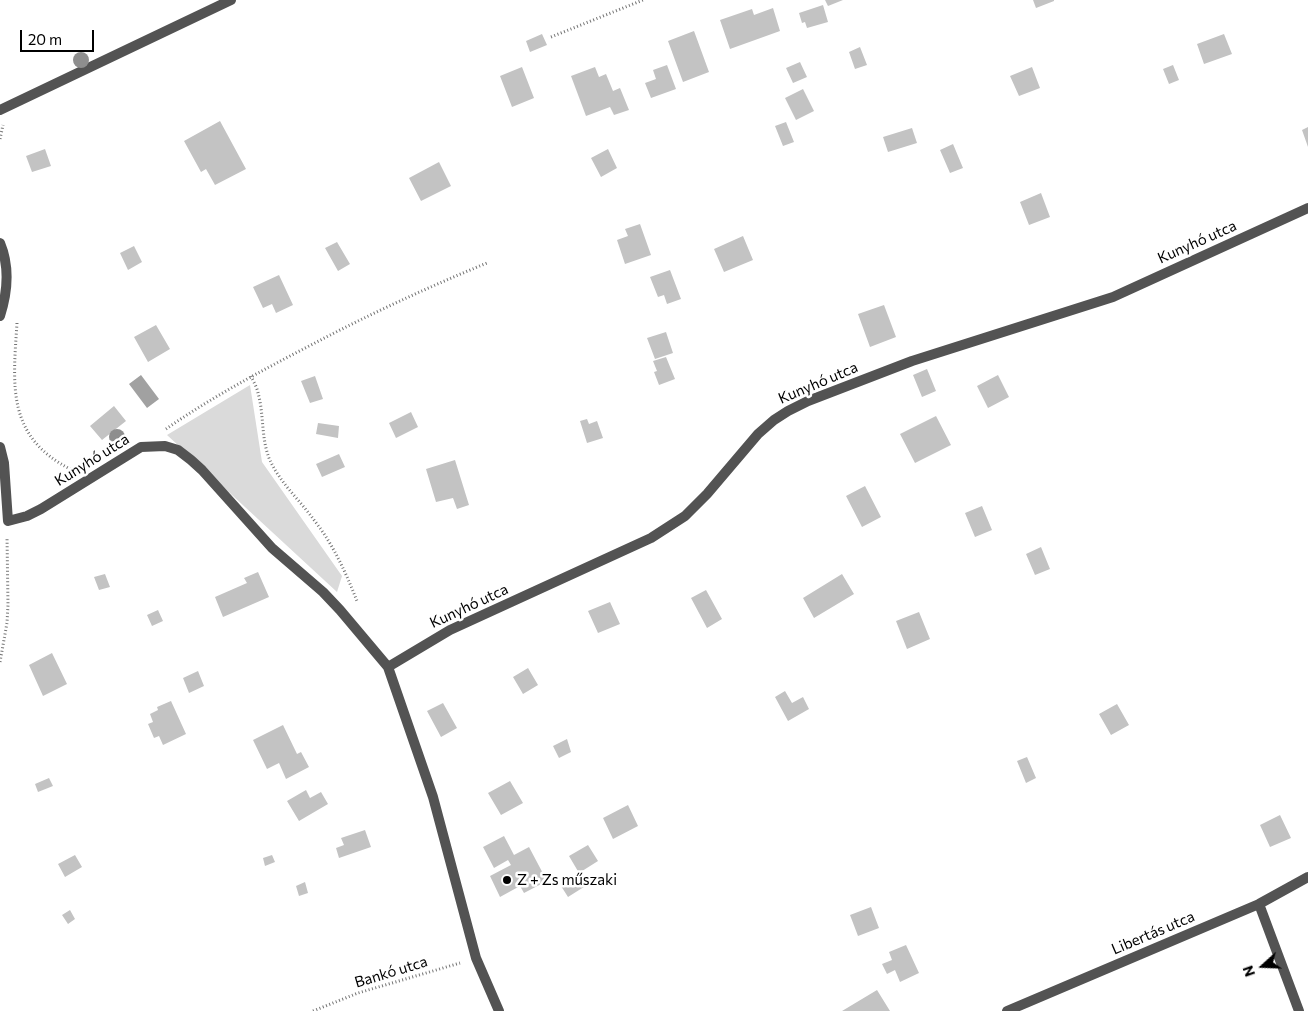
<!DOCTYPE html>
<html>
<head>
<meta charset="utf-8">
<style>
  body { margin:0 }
  #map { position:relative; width:1308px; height:1011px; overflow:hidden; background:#fff; font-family:Commissioner,sans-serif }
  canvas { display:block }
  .north { position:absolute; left:1238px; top:941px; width:50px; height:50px; -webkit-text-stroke:4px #fff; paint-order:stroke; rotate:250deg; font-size:14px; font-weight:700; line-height:20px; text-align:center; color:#000 }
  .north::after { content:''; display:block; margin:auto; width:18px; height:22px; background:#000; clip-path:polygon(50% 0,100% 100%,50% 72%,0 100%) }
  .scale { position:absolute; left:20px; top:30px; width:74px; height:22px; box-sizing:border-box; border:2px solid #000; border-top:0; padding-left:6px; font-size:15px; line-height:18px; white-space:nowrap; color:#000; -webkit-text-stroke:4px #fff; paint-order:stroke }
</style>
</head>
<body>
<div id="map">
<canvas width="1308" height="1011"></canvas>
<div class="north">N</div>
<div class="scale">20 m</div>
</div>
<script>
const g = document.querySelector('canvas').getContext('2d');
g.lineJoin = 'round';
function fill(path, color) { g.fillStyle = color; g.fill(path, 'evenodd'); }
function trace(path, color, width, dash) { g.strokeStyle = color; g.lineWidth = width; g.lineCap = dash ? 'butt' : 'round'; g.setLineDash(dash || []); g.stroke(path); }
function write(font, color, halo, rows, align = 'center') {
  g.font = font + ' Commissioner,sans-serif'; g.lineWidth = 5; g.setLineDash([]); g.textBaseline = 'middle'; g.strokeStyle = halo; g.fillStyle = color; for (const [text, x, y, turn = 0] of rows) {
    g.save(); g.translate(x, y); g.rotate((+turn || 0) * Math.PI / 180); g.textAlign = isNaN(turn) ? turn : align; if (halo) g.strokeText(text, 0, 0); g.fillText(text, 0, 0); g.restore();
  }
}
const green = new Path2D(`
  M250 385 262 462 342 576 337 592 167 435Z`);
const water = new Path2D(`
  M141 375 159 399 147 408 129 384Z`);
const building = new Path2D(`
  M825 0H843L828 6Z
  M1033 0H1054V1L1036 8Z
  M823 5 828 22 807 28 805 22 802 23 799 13Z
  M773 8 780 31 730 49 720 20 752 9 754 15Z
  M694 31 709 72 683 82 668 41Z
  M542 34 547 45 530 52 526 41Z
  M1224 34 1232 54 1204 64 1197 44Z
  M860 47 867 65 855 69 849 52Z
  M800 62 807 77 793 83 786 68Z
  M667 65 676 89 651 98 645 83 656 79 653 70Z
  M1173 65 1179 80 1169 84 1163 69Z
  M522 67 534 98 512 107 500 76Z
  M595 67 599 77 606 74 613 91 620 88 629 110 614 115 610 107 586 116 571 76Z
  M1032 67 1040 88 1019 96 1010 76Z
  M803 89 814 111 796 120 785 98Z
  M220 121 246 169 215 185 206 169 201 172 184 141Z
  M786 122 794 142 783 146 775 126Z
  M1308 127V147L1302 130Z
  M912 128 917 143 888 152 883 137Z
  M953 144 963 168 950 173 940 150Z
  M45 149 51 166 32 172 26 156Z
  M608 149 617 168 601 177 591 158Z
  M439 162 451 186 421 201 409 178Z
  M1041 193 1050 217 1029 225 1020 202Z
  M640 224 651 255 625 264 617 240 628 236 625 229Z
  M743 236 753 260 724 272 714 249Z
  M337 242 350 264 338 271 325 248Z
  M134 246 142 262 128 270 120 253Z
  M670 270 681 299 667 304 664 295 658 297 650 277Z
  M279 275 293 305 276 313 272 304 263 308 253 287Z
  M884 305 896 337 870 347 858 314Z
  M156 325 170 349 148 362 134 337Z
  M666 332 673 353 655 359 647 338Z
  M666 357 675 379 659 385 654 372 657 371 653 361Z
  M927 369 936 391 922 397 913 375Z
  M998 375 1009 397 988 408 977 386Z
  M315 376 323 399 310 403 301 381Z
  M114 406 126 421 102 440 90 426Z
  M411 412 418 427 396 438 389 423Z
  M936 416 951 445 915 463 900 434Z
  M587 419 589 424 597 421 603 438 587 443 580 421Z
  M318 423 339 426 338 438 316 434Z
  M339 454 345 467 322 477 316 464Z
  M455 460 469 505 457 509 453 498 436 502 426 469Z
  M865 486 881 517 862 527 846 496Z
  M982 506 992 530 975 537 965 513Z
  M1041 547 1050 569 1035 575 1026 554Z
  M258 572 269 597 223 617 215 597 247 583 244 578Z
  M105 574 110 587 99 590 94 577Z
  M842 574 854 594 814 618 803 598Z
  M706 590 722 619 707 628 691 598Z
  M610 602 620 624 598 633 588 611Z
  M158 610 163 621 152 626 147 615Z
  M919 612 930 639 907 649 896 621Z
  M52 653 67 684 43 696 29 665Z
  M528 668 538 685 523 694 513 677Z
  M198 671 204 686 189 693 183 678Z
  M785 691 792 703 803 697 809 709 788 721 775 697Z
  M171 701 186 734 163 745 159 736 154 738 148 724 153 722 150 714 158 710 157 707Z
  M443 703 457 728 441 737 427 711Z
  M1117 704 1129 725 1111 735 1099 714Z
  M283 725 297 754 301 752 309 767 286 779 279 763 267 769 253 740Z
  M567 739 571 752 559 758 553 746Z
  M1027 757 1036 778 1026 783 1017 761Z
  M49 778 53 786 38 792 35 784Z
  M510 781 523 803 501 815 488 793Z
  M306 790 310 798 321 792 328 804 299 821 287 801Z
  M628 805 638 826 613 839 603 818Z
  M1280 815 1291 838 1270 847 1260 825Z
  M365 830 371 847 339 858 336 848 344 845 341 838Z
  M504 836 514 855 529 847 547 881 524 893 520 886 500 897 490 876 511 865 508 860 494 868 483 847Z
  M588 845 598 861 579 873 569 856Z
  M75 855 82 867 65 877 58 864Z
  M272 855 275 862 265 866 263 858Z
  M580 875 587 885 568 897 561 886Z
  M305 882 308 893 299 896 296 886Z
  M871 907 879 928 858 936 850 915Z
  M70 910 75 919 68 924 62 915Z
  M906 945 919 973 900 982 895 970 887 974 882 964 892 960 889 952Z
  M877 990 890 1011H842Z`);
const path = new Path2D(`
  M551 37 643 0
  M0 139 3 125
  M17 323C13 386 6 437 72 470
  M251 376C253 381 257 387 258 393 264 414 261 437 269 458 279 482 299 499 314 520 333 544 346 573 357 601
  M166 429C212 397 261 371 311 345 368 315 426 288 487 263
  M0 662 7 623 8 605 7 537
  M313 1011 358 993 460 963`);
const minor = new Path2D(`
  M0 110 231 0
  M0 243C10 267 8 291 0 316
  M0 447 4 463 8 521 27 516 41 509 141 447 165 446 178 450 191 460 202 470 272 548 323 592 340 610 388 667
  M1259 904 1299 1011
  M499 1011 476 958 433 797 388 667 450 630 651 538 685 516 707 494 758 434 774 420 788 411 808 401 912 361 1113 297 1308 208
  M1007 1011 1259 904 1308 877`);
const trees = [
  [81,60],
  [117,437]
];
const markers = [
  [507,880,5,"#000"]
];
const streetNames = [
  ["Kunyhó utca",1197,242,-24],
  ["Kunyhó utca",818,383,-23],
  ["Kunyhó utca",92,460,-32],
  ["Kunyhó utca",469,606,-25],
  ["Libertás utca",1153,933,-23],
  ["Bankó utca",391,972,-17]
];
const poiNames = [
  ["Z + Zs műszaki",517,880]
];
fill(green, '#dadada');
fill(water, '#a1a1a1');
fill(building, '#c3c3c3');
trace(path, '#757575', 3, [1, 2.5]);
trace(minor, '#535353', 10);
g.fillStyle = '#8e8e8e';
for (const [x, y] of trees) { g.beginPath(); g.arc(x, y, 8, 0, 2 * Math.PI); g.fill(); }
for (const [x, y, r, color] of markers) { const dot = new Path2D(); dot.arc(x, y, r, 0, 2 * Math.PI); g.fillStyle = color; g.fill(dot); trace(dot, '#fff', 2); }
write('15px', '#000', '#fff', streetNames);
write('15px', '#000', '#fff', poiNames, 'left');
</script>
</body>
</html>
